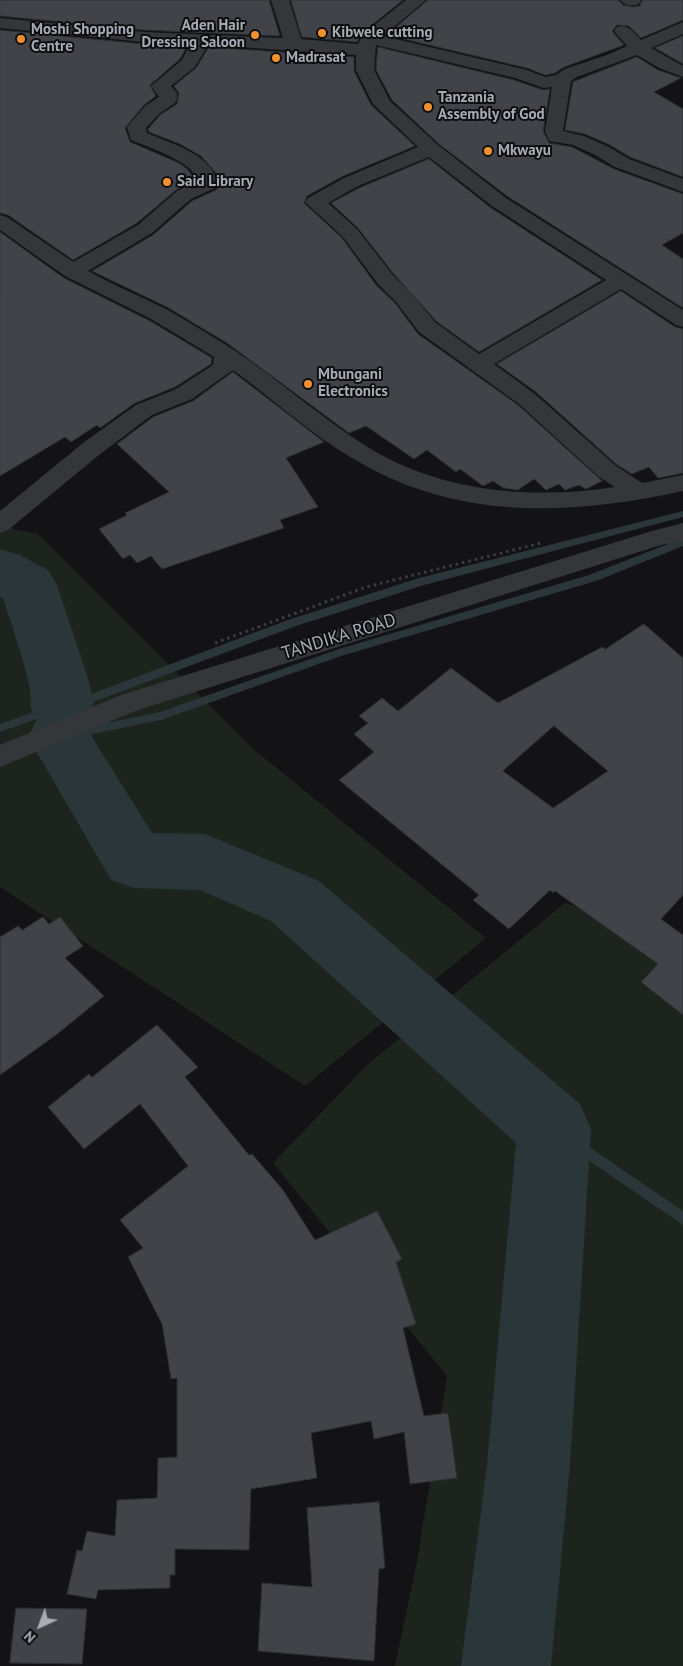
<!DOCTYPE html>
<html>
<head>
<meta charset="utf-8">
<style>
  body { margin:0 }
  #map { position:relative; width:683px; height:1666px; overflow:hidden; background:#131315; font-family:"PT Sans",sans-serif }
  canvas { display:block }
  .north { position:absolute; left:15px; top:1601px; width:50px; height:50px; -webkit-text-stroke:4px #0e0e10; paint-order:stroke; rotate:223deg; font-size:14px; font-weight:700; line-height:20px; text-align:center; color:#a5acb5 }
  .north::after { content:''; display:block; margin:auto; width:18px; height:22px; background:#a5acb5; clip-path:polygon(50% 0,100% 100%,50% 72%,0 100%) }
</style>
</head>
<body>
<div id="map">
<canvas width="683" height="1666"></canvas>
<div class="north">N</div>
</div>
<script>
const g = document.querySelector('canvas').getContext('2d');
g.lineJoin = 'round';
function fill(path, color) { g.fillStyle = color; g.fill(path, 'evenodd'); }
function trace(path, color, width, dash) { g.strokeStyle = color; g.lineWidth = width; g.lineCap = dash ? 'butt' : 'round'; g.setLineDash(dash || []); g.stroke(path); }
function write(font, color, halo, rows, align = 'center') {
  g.font = font + ' "PT Sans",sans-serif'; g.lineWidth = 4; g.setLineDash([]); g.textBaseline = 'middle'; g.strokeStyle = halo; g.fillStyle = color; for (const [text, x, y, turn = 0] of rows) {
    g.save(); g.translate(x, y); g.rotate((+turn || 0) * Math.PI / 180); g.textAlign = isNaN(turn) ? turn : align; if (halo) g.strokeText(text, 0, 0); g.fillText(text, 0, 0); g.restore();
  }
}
const green = new Path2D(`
  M0 526 38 534 252 748 486 938 305 1086 0 887Z
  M565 903 683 941V1666H395L417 1562 447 1376 273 1163 367 1065Z`);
const stream = new Path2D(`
  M683 511V517L424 585 296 626 88 704 62 710 0 732V724L61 702 83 697 288 620 419 578Z
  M683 538V546L596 581 341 656 161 720 73 738 68 734 73 730 160 712 339 649 589 575Z
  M554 1123 683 1211V1225L549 1133 548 1129 549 1125Z`);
const river = new Path2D(`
  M0 549 20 555 48 570 57 585 88 678 94 703 83 723 152 833 205 834 319 881 580 1104 591 1129 570 1465 551 1666H461L487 1465 516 1143 271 921 200 890 134 888 111 880 28 737 37 719 30 706C37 694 8 615 3 598L0 596Z`);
const building = new Path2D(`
  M0 0H269L280 36 144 30 0 16Z
  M291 0H403L362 33 357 42 302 37Z
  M428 0H618L623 5 633 7 640 6 642 0H683V20L641 38 629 26 617 25 612 31 624 45 564 67 555 73 545 75 527 68 387 35Z
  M0 30 144 44 187 46 180 59 150 85 156 96 144 105 125 128 130 142 179 163 187 169 196 180 176 190 137 223 73 260 8 215 0 213Z
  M683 36V64L655 48Z
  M209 47 354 57V71L371 105 415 146 343 176 307 196 304 203 342 238 376 285 395 303 418 334 518 405 602 481 586 489 579 485 565 490 559 484 546 490 534 479 518 490 503 488 493 481 483 486 460 469 456 472 427 450 414 459 366 426 349 433 227 343 167 307 92 271 153 235 192 201 216 190 220 185 216 173 201 156 180 144 149 132 148 129 160 115 177 104 179 93 174 86 196 68Z
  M378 47 514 80 543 90 550 89 543 131 549 143 572 147 614 169 683 194V233L662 245 683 259V308L507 196 439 144 392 100 376 70Z
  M637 57 658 70 681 78 654 92 683 109V177L630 157 610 145 585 134 565 130 573 82Z
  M429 159 491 208 602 280 479 352 436 321 393 273 358 228 331 203 359 188Z
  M0 232 64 278 150 321 212 358 211 364 175 387 135 403 100 428 97 425 71 442 65 437 0 476Z
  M621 291 675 327 683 329V473L658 478 649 467 632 474 616 464 536 392 497 364Z
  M233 372 324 442 286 458 318 507 280 520 284 528 162 569 151 556 137 563 130 555 123 559 99 529 127 515 125 513 169 492 117 444 153 417 193 401Z
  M644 624 683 658V895L661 919 683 935V1015L641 982 658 964 555 891 553 893 550 890 509 929 473 900 479 895 339 780 374 752 354 734 368 723 359 716 382 698 398 711 451 668 498 703 602 647 605 649ZM554 726 608 771 553 808 503 771Z
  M43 917 49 924 60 917 83 946 65 958 104 996 56 1035 0 1075V937L18 926 22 930Z
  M157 1025 198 1067 185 1077 249 1155 252 1154 283 1190 315 1240 377 1211 402 1259 396 1262 416 1324 403 1328 424 1416 448 1413 457 1478 410 1484 404 1432 374 1439 371 1421 311 1433 317 1478 251 1489 249 1550 175 1549V1575H170V1588L98 1590 96 1599 67 1594 77 1550 82 1551 87 1531 115 1536 117 1500 157 1498 158 1458 177 1457V1378L171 1379 162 1324 128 1257 143 1248 120 1220 188 1166 140 1104 84 1149 48 1107 89 1074 92 1077Z
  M379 1502 385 1568 379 1569 374 1661 258 1651 262 1583 312 1587 307 1508Z
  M16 1608 87 1609 82 1664 10 1663Z`);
const path = new Path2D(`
  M215 643 366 587 541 543`);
const minor = new Path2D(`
  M271 0H289L301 39 358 44 363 34 406 0H426L383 36 527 70 545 77 556 75 565 69 607 55 627 46 614 31 617 27C629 24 633 32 641 40L683 22V34L651 48 683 66V77L659 68 637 55 577 77 571 81 563 131 584 136 609 147 629 159 683 179V192L615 167 595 155 573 145 549 141 545 131 552 87 544 88 515 78 376 45 374 70 390 101 438 145 506 198 683 310V327L676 325 621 289 494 364 535 394 615 465 642 483 683 475V491C569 516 455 521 352 458 309 433 273 399 233 370L192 399 152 415 99 455 8 530 0 533V511L83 443 136 405 176 389 213 365 214 357 151 319 65 276 0 230V215L7 217 73 262 138 225 177 191 198 181C194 162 148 147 131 140L127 127 145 106 159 97 151 86 182 60 190 44 144 42 0 28V18L144 32 283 38ZM208 45 356 55V70L373 104 418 147 344 178 308 198 305 202 343 237 378 284 396 302 419 332 519 404 599 477 615 487C530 500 439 492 366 446 320 417 279 380 234 350 212 336 189 322 166 309 140 296 113 285 88 271L152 233 191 199 215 188 218 184C212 154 172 144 147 133L146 128 159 114 175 103 177 99V93L171 86 195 67ZM429 157 492 206 606 280 479 354 435 322 410 292 392 274 357 229 328 203 358 186Z
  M620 0H640L641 1 638 5C631 6 625 6 620 0Z`);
const tertiary = new Path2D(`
  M683 523V541L661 545 138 710 0 767V745L121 695 652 531Z`);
const markers = [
  [322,33,5,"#f09030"],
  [255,35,5,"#f09030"],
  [21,39,5,"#f09030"],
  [276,58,5,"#f09030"],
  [428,107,5,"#f09030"],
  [488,151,5,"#f09030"],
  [167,182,5,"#f09030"],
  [308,384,5,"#f09030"]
];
const farPoinames = [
  ["Aden Hair",245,26,"right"],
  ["Dressing Saloon",245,43,"right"],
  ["Moshi Shopping",31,30],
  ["Centre",31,47],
  ["Kibwele cutting",332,33],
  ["Madrasat",286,58],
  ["Tanzania",438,98],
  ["Assembly of God",438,115],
  ["Mkwayu",498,151],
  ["Said Library",177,182],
  ["Mbungani",318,375],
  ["Electronics",318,392]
];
const streetNames = [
  ["TANDIKA ROAD",339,637,-17]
];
fill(green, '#1d241d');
fill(stream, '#2b363a');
fill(river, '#2b363a');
fill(building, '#424348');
trace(building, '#2d2e31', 1);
trace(path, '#3a3d41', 3, [2.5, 4]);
fill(minor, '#34363a');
fill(tertiary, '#34363a');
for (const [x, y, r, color] of markers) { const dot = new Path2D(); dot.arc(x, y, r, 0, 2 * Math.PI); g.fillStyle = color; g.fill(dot); trace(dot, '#0e0e10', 2); }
write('bold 15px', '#a5acb5', '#0e0e10', farPoinames, 'left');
write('18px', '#a5acb5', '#0e0e10', streetNames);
</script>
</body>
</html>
